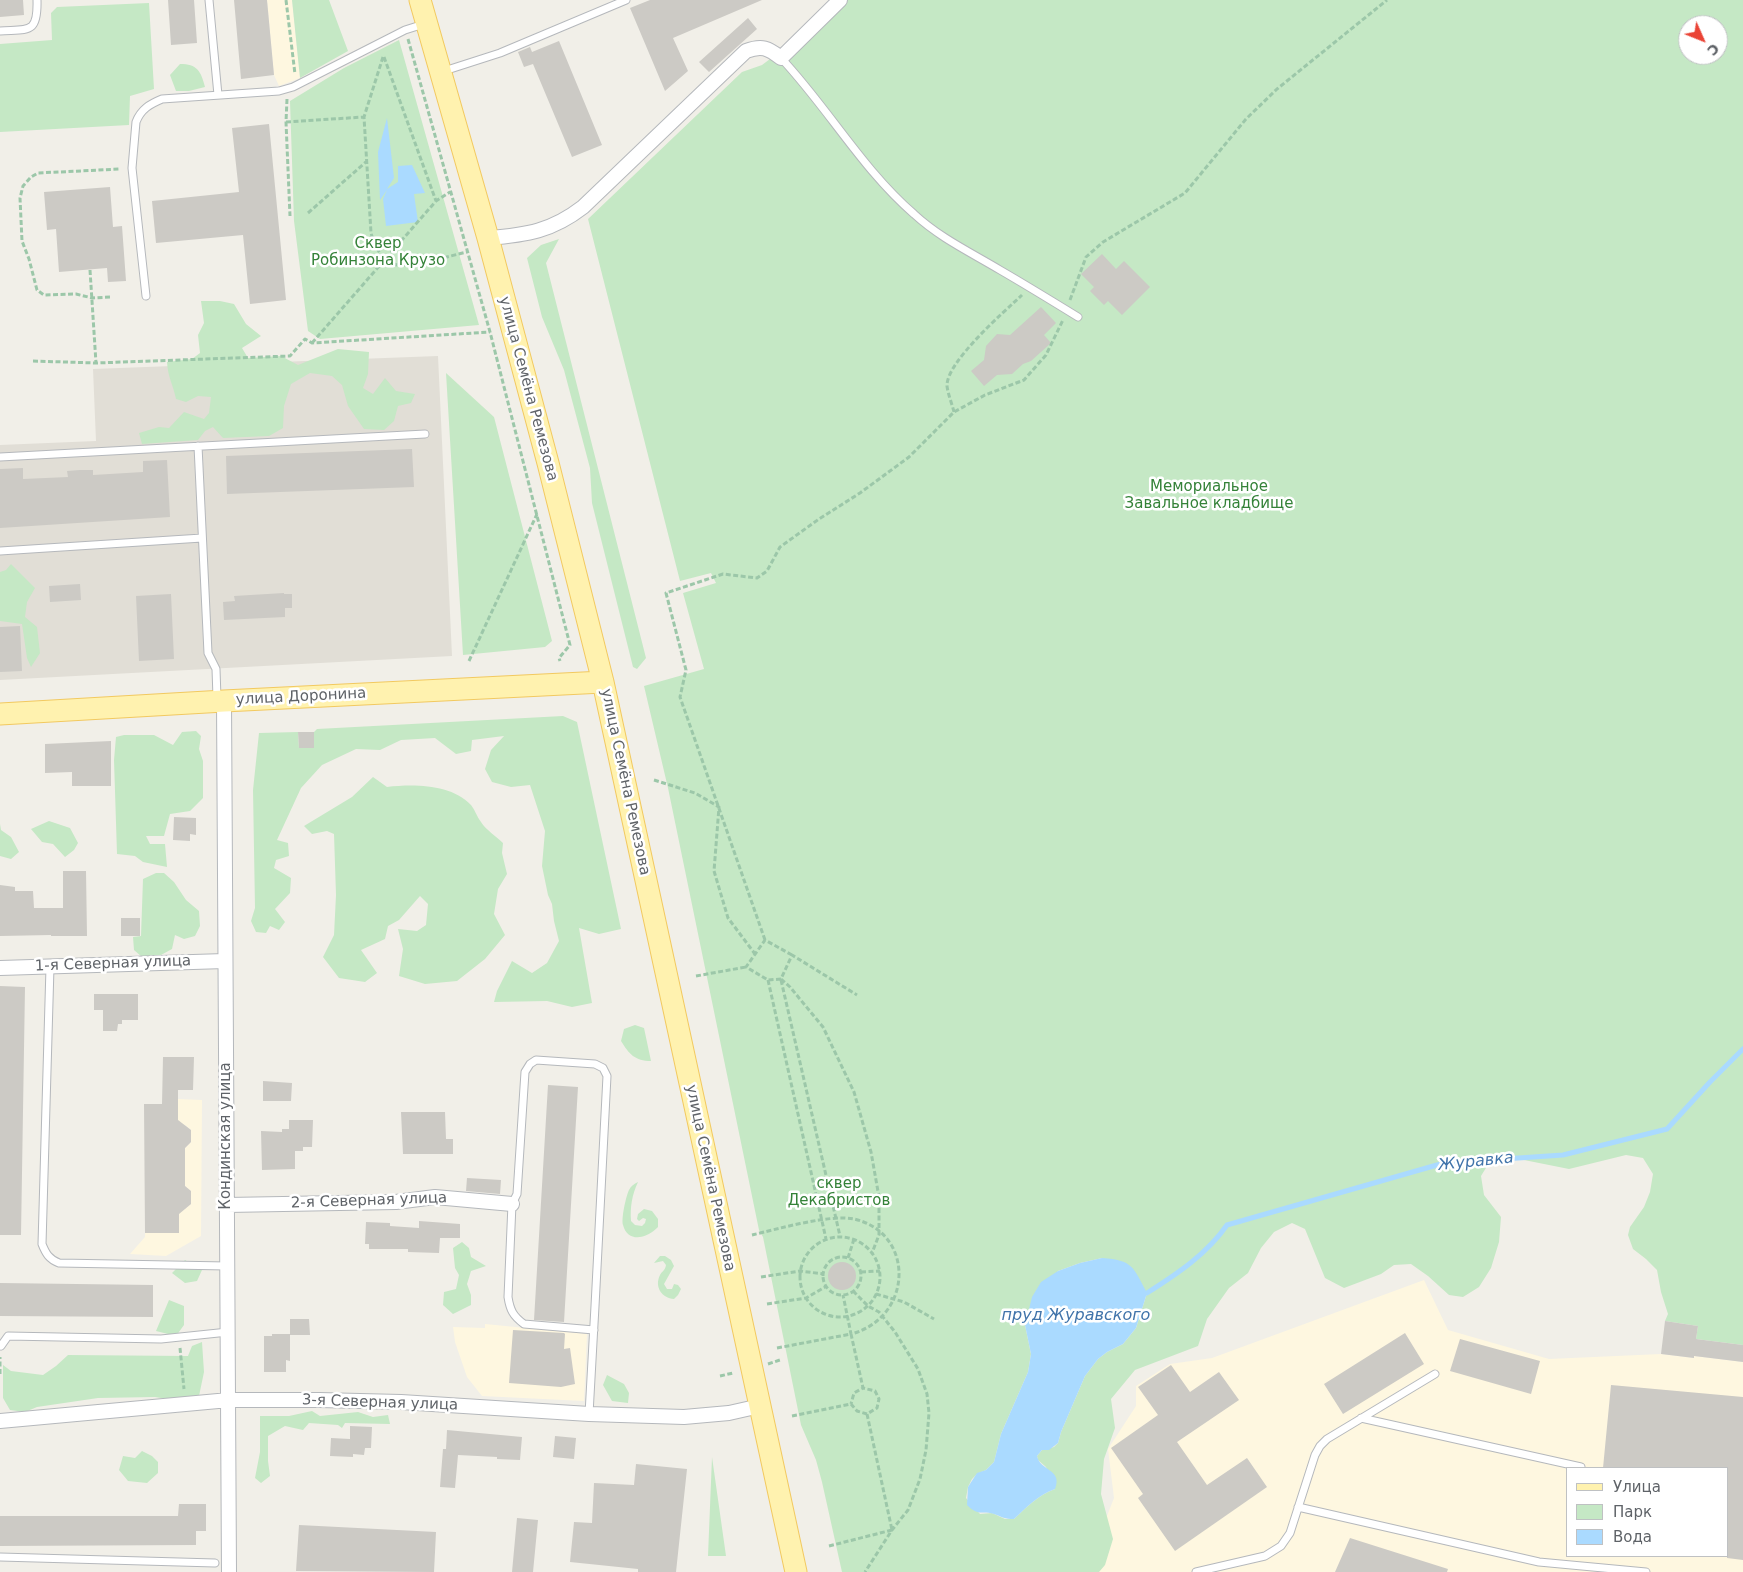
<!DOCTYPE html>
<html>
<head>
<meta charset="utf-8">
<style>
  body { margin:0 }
  #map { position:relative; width:1743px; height:1572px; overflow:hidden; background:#f1efe8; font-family:"DejaVu Sans",sans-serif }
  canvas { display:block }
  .legend { position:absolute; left:1566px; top:1467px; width:162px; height:90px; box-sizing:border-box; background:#fff; border:1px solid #bfc1c3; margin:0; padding:6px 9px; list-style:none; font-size:15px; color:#5f6368 }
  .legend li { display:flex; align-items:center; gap:10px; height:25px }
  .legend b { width:25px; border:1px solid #bfc1c3 }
  .north { position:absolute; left:1678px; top:15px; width:50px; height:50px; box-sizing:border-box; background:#fff; border:1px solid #bfc1c3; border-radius:50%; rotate:134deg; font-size:14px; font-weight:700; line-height:20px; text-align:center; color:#5f6368 }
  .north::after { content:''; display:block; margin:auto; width:18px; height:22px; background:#ea4335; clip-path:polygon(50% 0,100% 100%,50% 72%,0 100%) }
</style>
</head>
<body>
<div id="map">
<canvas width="1743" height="1572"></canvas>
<ul class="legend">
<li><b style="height:6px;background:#fff2af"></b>Улица</li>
<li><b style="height:14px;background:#c5e8c5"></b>Парк</li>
<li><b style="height:14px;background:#aadaff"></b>Вода</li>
</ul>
<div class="north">С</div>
</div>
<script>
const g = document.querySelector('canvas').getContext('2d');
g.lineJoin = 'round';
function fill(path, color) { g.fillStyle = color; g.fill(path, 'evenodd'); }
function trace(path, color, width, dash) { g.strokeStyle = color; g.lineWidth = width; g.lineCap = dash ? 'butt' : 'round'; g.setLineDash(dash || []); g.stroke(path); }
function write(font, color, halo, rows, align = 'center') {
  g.font = font + ' "DejaVu Sans",sans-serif'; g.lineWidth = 5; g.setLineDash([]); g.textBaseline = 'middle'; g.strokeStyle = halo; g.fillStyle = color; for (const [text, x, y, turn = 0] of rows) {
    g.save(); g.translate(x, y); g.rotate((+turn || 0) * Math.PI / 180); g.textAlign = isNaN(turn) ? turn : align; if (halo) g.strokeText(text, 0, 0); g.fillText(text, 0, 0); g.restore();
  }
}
const commercial = new Path2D(`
  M267 0H292L300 78 279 86 274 75Z
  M178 1099 202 1100 201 1236 166 1256 130 1254 145 1237V1233H179V1209H185L191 1204V1191L185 1186V1148L191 1142V1130L185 1125H178Z
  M1424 1280 1448 1330 1549 1359 1661 1354 1694 1358V1356L1743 1362V1572H1085L1114 1498 1108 1449 1136 1406V1386L1170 1364 1212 1358ZM1567 1468H1727V1556H1567Z
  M485 1324 587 1334 584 1401 482 1396 467 1377 455 1342 453 1327 485 1328Z`);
const education = new Path2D(`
  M438 356 452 656 0 680V445L96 441 93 369Z`);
const green = new Path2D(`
  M292 0H329L348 51 300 78Z
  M832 0H1743V1345L1696 1339 1698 1326 1665 1321 1668 1314 1661 1292 1657 1270 1646 1259 1633 1249 1628 1235 1630 1227 1644 1207 1650 1192 1653 1174 1643 1158 1626 1155 1569 1169 1509 1157 1489 1163 1481 1176 1484 1195 1501 1217 1499 1242 1491 1268 1479 1287 1463 1297 1449 1295 1428 1276 1411 1264 1394 1265 1381 1274 1344 1288 1325 1278 1305 1229 1292 1223 1274 1232 1261 1248 1248 1273 1229 1288 1207 1319 1198 1346 1135 1370 1111 1399 1115 1428 1104 1459 1101 1494 1113 1539 1105 1565 1099 1572H842L822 1482 816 1460 801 1425 763 1237 759 1230 668 788 644 686 704 669 683 593 716 583 711 573 680 581 588 219 742 72 762 65 790 44ZM1688 25H1718V55H1688ZM1102 1258 1147 1293 1136 1328 1123 1344 1107 1352 1098 1359 1085 1376 1061 1432 1058 1443 1054 1447 1042 1450 1037 1456 1038 1460 1046 1467 1055 1489C1038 1495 1027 1507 1014 1519H1005L992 1513 980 1514 966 1498 968 1487 972 1479 977 1474 986 1470 994 1462 1001 1434 1028 1372 1031 1354 1025 1325 1058 1271 1080 1263Z
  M149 3 154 89 130 96 129 125 0 132V44L52 40 51 13 57 7Z
  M399 40 479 325 320 339 308 331 294 221 290 101 344 68Z
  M180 64C197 64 201 71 205 87L189 91H176L170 75Z
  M559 239 546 263 646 658 637 669 633 667 592 503 590 468 564 370 542 317 527 258 541 245Z
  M201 301H220L234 304 246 324 261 336 242 348 248 358 281 356 298 365 338 349 369 352 368 374 363 388 373 394 385 378 396 391 415 394 411 403 398 406 394 421 384 430 364 429 348 406 342 385 332 376 310 373 291 384 284 406 283 428 269 436 223 438 213 427 205 431 198 440 142 444 139 433 159 427 169 428 184 412 204 419 209 413 211 397 198 396 186 402 176 399C173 384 168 378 167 362L192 359 200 353 198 335 204 323Z
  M446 373 494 417 552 641 545 647 463 655Z
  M11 564 35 588 27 602 25 617 37 627 40 653 31 667 27 658 22 624 0 621V572L6 570Z
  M563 716 577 722 621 929 599 934 579 928 592 1003 572 1007 547 1001 494 1002 497 991 512 961 532 973 547 963 559 941 554 921 552 904 548 895 542 866 545 831 530 785 511 787 492 782 485 769 491 750 504 736 472 740 471 751 456 754 435 738 401 740 380 750 356 749 322 765 301 788 277 840 288 843 289 856 276 860 274 868 291 878 290 893 275 909 285 922 279 930 270 926 266 933 256 932 251 921 255 908 253 790 259 733 298 732 299 748H314V732L317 729Z
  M196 731 201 736 199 749 203 761V798L190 811 170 814 164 836H146L150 844H165L167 867 143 862 135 856 117 854 114 760 116 737 124 735H154L173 745 182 732Z
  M373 777 387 787C414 784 451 784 471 805 475 810 477 817 481 822 486 830 496 836 503 843L502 853 507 874 498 889 494 914 505 935 485 959 457 981 425 984 399 976 403 949 398 929 417 931 426 925 428 904 420 896 399 920 388 926 385 939 361 950 377 973 365 982 339 978 323 957 334 935 336 895 334 834 327 831 312 834 304 826 352 797Z
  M49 821 70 828 78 843 74 850 65 857 53 844 42 842 31 829Z
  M0 824 1 830 11 837 19 852 11 859 0 856Z
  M156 873H164L174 882 186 900 199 911 200 926 195 936 184 939 175 935 172 949 161 955 142 957 134 950 133 937 141 936 143 879Z
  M635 1025 644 1028 651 1061C635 1061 629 1054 621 1041L624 1029Z
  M638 1182C632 1195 630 1207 631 1221L635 1225 642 1226 645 1223 646 1219 643 1218 639 1221 637 1219 638 1214 644 1209 652 1211 658 1219V1227C648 1238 628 1244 623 1225 621 1219 626 1196 629 1190 631 1186 634 1184 638 1182Z
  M462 1242 469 1248 471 1257 486 1266 471 1271 467 1284 471 1295V1305L453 1314 443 1305 444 1292 456 1289 459 1275 455 1268 453 1248Z
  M660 1256H665L671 1260 674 1266 664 1284 667 1289H672L674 1284 678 1285 681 1289 678 1295 674 1299C662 1298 654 1287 660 1275 662 1271 665 1271 666 1265L663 1261 654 1263Z
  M185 1260 202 1270 197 1281 185 1283 172 1273Z
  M169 1300 184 1306V1325L176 1336 156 1331Z
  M202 1342 204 1372 199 1396 173 1400 155 1397 98 1398 37 1407 25 1412 10 1410 3 1398V1365L11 1371 43 1375 56 1366 68 1355 188 1356 192 1346Z
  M607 1375 624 1384 629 1393 628 1403 612 1401 603 1385Z
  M312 1411 320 1416 358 1412 373 1417 388 1415 390 1424 345 1423 342 1428 338 1425 309 1423 303 1430 285 1426 268 1436V1461L270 1476 261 1483 255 1478 260 1452V1416H289Z
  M142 1451 152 1456 158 1462V1473L147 1483 128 1481 119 1470 123 1456 135 1458Z
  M712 1457 726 1556H708Z`);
const water = new Path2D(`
  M387 118 394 178 387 189 398 182V166L412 165 425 193 414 194 418 222 386 226 383 199 387 190 380 200 378 152Z
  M1102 1258C1133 1260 1133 1267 1147 1293L1136 1328 1123 1344 1107 1352 1098 1359 1085 1376 1061 1432 1058 1443 1049 1450H1042L1037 1456C1040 1471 1063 1469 1055 1489 1038 1495 1027 1507 1014 1519 1005 1519 1002 1517 994 1514 982 1510 979 1517 967 1505L968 1487 977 1473 986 1470 994 1462 1001 1434 1028 1372 1031 1354 1025 1325 1032 1297 1041 1282 1058 1271 1080 1263Z`);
const stream = new Path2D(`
  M1147 1293C1177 1274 1207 1254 1227 1225L1444 1163 1563 1155 1667 1129 1710 1082 1743 1049`);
const building = new Path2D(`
  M0 0H23L24 15 0 17Z
  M168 0H194L197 43 171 45Z
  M234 0H267L274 75 241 79Z
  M650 0H762L673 38 688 71 665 91 630 8Z
  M748 18 757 29 709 72 699 62Z
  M559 41 602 145 572 157 533 64 524 67 518 52 530 47 532 52Z
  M269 124 286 300 250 304 243 235 156 243 152 201 239 192 232 128Z
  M110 187 113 227 122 226 126 281 108 282 107 268 59 272 56 229 47 230 44 192Z
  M1102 254 1116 269 1124 261 1150 287 1122 315 1108 301 1104 305 1090 291 1094 287 1081 274Z
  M1041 307 1056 323 1044 335 1051 343 1031 361 1023 364 1012 374 997 375 984 386 971 371 984 360 986 346 997 334 1010 335Z
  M412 449 414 487 227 494 226 456Z
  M167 460 170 517 0 528V469L23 468V479L68 477 67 471 80 470H93V475L143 472V461Z
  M80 584 81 600 50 602 49 586Z
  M284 593V594H292V608H285V617L224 620 223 602 235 601 234 596Z
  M171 594 174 659 139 661 136 596Z
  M20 626 22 671 0 672V627Z
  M298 732H314V748H299Z
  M111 741V786H72V772L45 773V744Z
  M174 817 196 818V835L190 834V841L173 840Z
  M63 871H86L87 936H51V935L0 936V885L15 887V891H33L34 908H63Z
  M121 918H140V936H121Z
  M0 986 25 987 21 1235H0Z
  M94 994H138V1020H122V1024H118L117 1031H103V1010H94Z
  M163 1057H194L193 1090H178V1120L191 1130V1142L185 1148V1186L191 1191V1204L179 1214V1233H145L144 1104H162Z
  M263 1081 292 1083 291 1101H263Z
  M548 1085 578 1087 564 1322 534 1320Z
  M401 1112H445L446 1139H453V1154H403Z
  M289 1120H313L312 1147H303V1151H295V1169L262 1170 261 1131 282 1132V1129H289Z
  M467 1178 501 1180 500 1194 466 1191Z
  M419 1221 460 1224V1238H440L439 1253 408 1252V1249H369V1244H365L366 1222 390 1223V1226L419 1228Z
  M828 1276a14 14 0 1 1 28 0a14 14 0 1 1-28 0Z
  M0 1283 153 1285V1317L0 1316Z
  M290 1319H309L310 1335H290V1361L286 1360V1372H264V1336H272V1334H290Z
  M1665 1321 1698 1326 1696 1339 1743 1345V1362L1694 1356V1358L1661 1354Z
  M513 1330 564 1333 565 1334 564 1349 570 1348 575 1384 561 1387 509 1383Z
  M1405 1333 1424 1364 1343 1414 1324 1384Z
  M1460 1339 1540 1361 1531 1394 1450 1371Z
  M1171 1365 1190 1392 1219 1372 1239 1400 1177 1442 1207 1485 1247 1458 1267 1487 1175 1551 1138 1498 1143 1494 1111 1448 1158 1415 1138 1387Z
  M1611 1385 1743 1397V1560L1727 1558V1468H1603Z
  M350 1426 372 1427 371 1448H365L364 1455 353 1454V1457L330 1456 331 1438 350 1439Z
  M447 1430 522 1437 520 1460 497 1459V1457L458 1455 455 1488 440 1487 443 1449H446Z
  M555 1436 576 1438 574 1459 553 1457Z
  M636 1464 687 1469 676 1572H638V1569L570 1562 574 1522 592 1523 594 1483 634 1485Z
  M179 1504H206V1531H196V1545L0 1546V1516H178Z
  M517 1518 538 1520 533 1572H512Z
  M299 1525 436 1532 434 1572 296 1571Z
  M1350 1538 1448 1569 1447 1572H1335Z`);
const path = new Path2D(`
  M286 0 295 74
  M408 39 490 332 570 645 559 658 560 661
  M383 57 364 117 371 233C375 247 382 261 397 265 410 268 453 255 467 252
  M384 57 436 201
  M287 99 286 122 290 216
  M286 122 364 117
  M308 213 367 161
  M90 270 96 363
  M110 297 92 298 76 294 44 295 37 290 29 259 22 241 20 198 23 186 31 177 38 173 120 169
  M1070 300 1086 257 1103 242 1185 193 1246 119 1277 89 1387 0
  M312 343 436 201 450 192
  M33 361 96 363 290 356 305 339 312 343 490 332
  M954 412C952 404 948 394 947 386 946 362 1005 311 1022 295
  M469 661 537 514
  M654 780 695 793 719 807 714 871 728 918 755 954
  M765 940 680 697 686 670 666 593 723 574 757 578 767 571 780 547 819 519 860 493 909 457 954 412 985 395 1024 380 1046 355 1063 320
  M792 955 765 940 746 967 768 980 781 979 792 955 857 995
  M696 976 746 967
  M781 979 790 987 823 1027 854 1092 871 1152 879 1197V1235L872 1253
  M768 980 826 1239
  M781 980 840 1236
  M752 1235C778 1229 829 1214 854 1219 916 1233 913 1318 851 1334L843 1295
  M800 1277a40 40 0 1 1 80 0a40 40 0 1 1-80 0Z
  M823 1276a19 19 0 1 1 38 0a19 19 0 1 1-38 0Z
  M848 1258 854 1239
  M861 1272 880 1271
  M761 1277 800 1271 824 1274
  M853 1291 868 1306 879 1312 895 1332 918 1369 927 1394 929 1413 926 1450 920 1479 908 1510 892 1530 865 1572
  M876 1294 904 1302 934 1319
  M767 1304 806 1298 827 1286
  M180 1348 184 1389
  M777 1348 851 1334 863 1388 854 1393 851 1404
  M768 1364 780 1360
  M0 1374V1357
  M720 1376 733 1373
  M867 1414 892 1530
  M792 1416 851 1404 857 1411 867 1414 877 1408 879 1399 875 1391 863 1388
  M829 1546 892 1530`);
const lane = new Path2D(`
  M209 0 218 95
  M0 31C29 29 38 34 37 0
  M781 58C828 108 862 169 914 214 940 238 970 252 1000 270 1026 285 1052 301 1078 317
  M444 71 500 53 626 0
  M146 296 132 168 136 122C141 109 150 104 162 99L279 91 293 87 405 30 424 24
  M198 446 208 653 216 669 217 698
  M0 457 425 434
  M0 551 202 538
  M50 967 42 1244C46 1254 49 1259 59 1263L227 1266
  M1 1346 8 1336 161 1339 228 1332
  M589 1414 595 1306 607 1076 603 1068 595 1064 536 1060 530 1064 525 1072 517 1194 512 1204 508 1297C510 1310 513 1316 524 1324L594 1330
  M1361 1418 1581 1467
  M1298 1507 1539 1562 1646 1572
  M0 1557 215 1563
  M1196 1572 1265 1556 1281 1546 1290 1533 1315 1455 1320 1446 1327 1439 1435 1374`);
const street = new Path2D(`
  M488 238C527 235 552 231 583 207L746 51C762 45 768 48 781 58L840 0
  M224 701 229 1572
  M0 968 225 961
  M227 1205 396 1202 435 1197 512 1204
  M0 1421 229 1400H319L401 1402 589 1414 684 1417 729 1413 760 1406`);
const primary = new Path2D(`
  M420 0 488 238 548 463 603 682 796 1572
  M0 714 224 701 603 682`);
const parkNames = [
  ["Сквер",378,244],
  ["Робинзона Крузо",378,261],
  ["Мемориальное",1209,487],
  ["Завальное кладбище",1209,504],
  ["сквер",839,1184],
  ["Декабристов",839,1201]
];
const streetNames = [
  ["улица Семёна Ремезова",528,389,75],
  ["улица Доронина",301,697,-3],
  ["улица Семёна Ремезова",625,782,78],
  ["1-я Северная улица",113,964,-2],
  ["Кондинская улица",226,1136,-90],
  ["улица Семёна Ремезова",710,1178,78],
  ["2-я Северная улица",369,1201,-2],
  ["3-я Северная улица",380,1403,2]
];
const waterNames = [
  ["Журавка",1476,1162,-6],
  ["пруд Журавского",1076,1316]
];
fill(commercial, '#fef7e0');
fill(education, '#e1ded6');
fill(green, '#c5e8c5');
fill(water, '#aadaff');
trace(stream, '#aadaff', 5);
fill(building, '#cccac5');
trace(lane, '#b5b8bc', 9);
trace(street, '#b5b8bc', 16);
trace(primary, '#f2c960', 23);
trace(path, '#9cc7a9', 3, [5, 2.5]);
trace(lane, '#fff', 7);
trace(street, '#fff', 14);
trace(primary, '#fff2af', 21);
write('15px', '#348238', '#fff', parkNames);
write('15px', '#5f6368', '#fff', streetNames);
write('italic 16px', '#4174aa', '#fff', waterNames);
</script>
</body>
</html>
